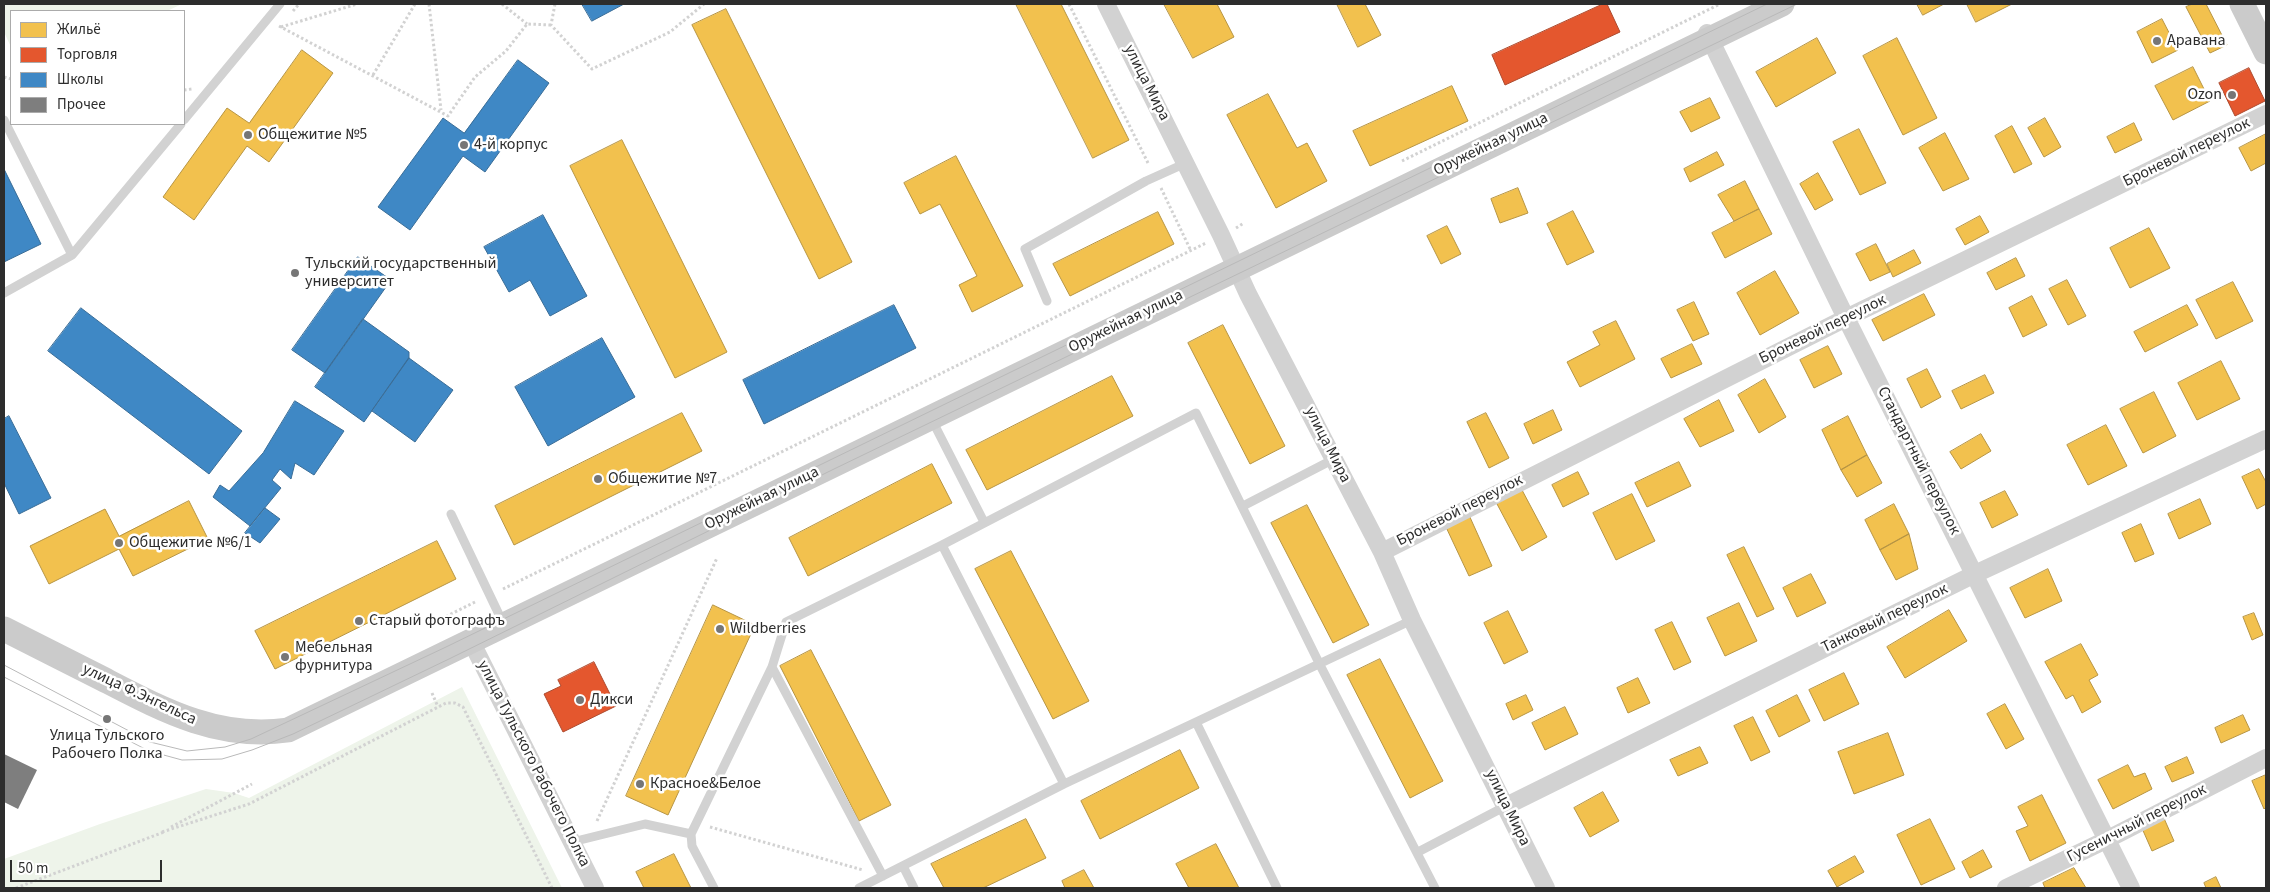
<!DOCTYPE html>
<html>
<head>
<meta charset="utf-8">
<style>
  body { margin:0 }
  #map { position:relative; width:2270px; height:892px; overflow:hidden; background:#fff; font-family:"Source Sans 3",sans-serif }
  canvas { display:block }
  .frame { position:absolute; inset:0; border:5px solid #2d2d2d; pointer-events:none }
  .legend { position:absolute; left:10px; top:10px; width:175px; height:115px; box-sizing:border-box; background:#fff; border:1px solid #ababab; margin:0; padding:6px 9px; list-style:none; font-size:15px; color:#2d2d2d }
  .legend li { display:flex; align-items:center; gap:10px; height:25px }
  .legend b { width:25px; border:1px solid #ababab }
  .scale { position:absolute; left:10px; top:860px; width:152px; height:22px; box-sizing:border-box; border:2px solid #2d2d2d; border-top:0; padding-left:6px; font-size:15px; line-height:18px; white-space:nowrap; color:#2d2d2d; -webkit-text-stroke:4px #fff; paint-order:stroke }
</style>
</head>
<body>
<div id="map">
<canvas width="2270" height="892"></canvas>
<div class="frame"></div>
<ul class="legend">
<li><b style="height:14px;background:#f2c14e"></b>Жильё</li>
<li><b style="height:14px;background:#e4572e"></b>Торговля</li>
<li><b style="height:14px;background:#3f88c5"></b>Школы</li>
<li><b style="height:14px;background:#7e7e7e"></b>Прочее</li>
</ul>
<div class="scale">50 m</div>
</div>
<script>
const g = document.querySelector('canvas').getContext('2d');
g.lineJoin = 'round';
function fill(path, color) { g.fillStyle = color; g.fill(path, 'evenodd'); }
function trace(path, color, width, dash) { g.strokeStyle = color; g.lineWidth = width; g.lineCap = dash ? 'butt' : 'round'; g.setLineDash(dash || []); g.stroke(path); }
function write(font, color, halo, rows, align = 'center') {
  g.font = font + ' "Source Sans 3",sans-serif'; g.lineWidth = 5; g.setLineDash([]); g.textBaseline = 'middle'; g.strokeStyle = halo; g.fillStyle = color; for (const [text, x, y, turn = 0] of rows) {
    g.save(); g.translate(x, y); g.rotate((+turn || 0) * Math.PI / 180); g.textAlign = isNaN(turn) ? turn : align; if (halo) g.strokeText(text, 0, 0); g.fillText(text, 0, 0); g.restore();
  }
}
const green = new Path2D(`
  M4 4H182L167 11H11V47L4 32Z
  M462 687 562 888H4V859L100 824 206 789 234 793 249 798Z`);
const homes = new Path2D(`
  M1016 4H1061L1129 140 1093 158Z
  M1164 4H1217L1234 37 1193 58Z
  M1337 4H1365L1381 35 1358 47Z
  M1917 4H1944L1923 15Z
  M1967 4H2012L1976 22Z
  M2193 4H2206L2227 45 2210 53 2186 7Z
  M726 9 852 262 819 279 692 25Z
  M2162 19 2178 50 2152 63 2137 32Z
  M1817 38 1836 73 1776 107 1756 72Z
  M1897 38 1937 118 1903 135 1863 56Z
  M302 50 333 73 269 162 247 146 194 220 163 197 227 108 249 123Z
  M2193 67 2210 101 2173 120 2155 86Z
  M1452 86 1468 121 1370 166 1353 131Z
  M1268 94 1297 148 1307 143 1327 181 1276 208 1227 115Z
  M1710 98 1720 118 1691 132 1680 112Z
  M2045 118 2061 147 2044 157 2028 128Z
  M2134 123 2142 140 2115 153 2107 137Z
  M2012 126 2032 164 2014 173 1995 136Z
  M1859 129 1886 183 1860 195 1833 142Z
  M1945 133 1969 179 1943 191 1919 148Z
  M2266 134V163L2251 171 2239 148Z
  M622 140 727 352 675 378 570 166Z
  M1717 152 1724 165 1690 182 1684 169Z
  M956 156 1023 286 972 312 959 285 977 276 940 204 920 214 904 183Z
  M1818 173 1833 200 1815 210 1800 184Z
  M1745 181 1759 209 1734 221 1718 195Z
  M1518 188 1528 213 1500 223 1491 199Z
  M1759 209 1772 234 1725 258 1712 233Z
  M1573 211 1594 252 1567 265 1547 224Z
  M1158 212 1174 244 1070 296 1053 264Z
  M1980 216 1989 232 1965 245 1956 229Z
  M1447 226 1461 254 1441 264 1427 236Z
  M2149 228 2170 268 2130 288 2110 248Z
  M1876 244 1890 272 1870 281 1856 254Z
  M1914 250 1921 263 1893 277 1887 264Z
  M2016 258 2025 276 1996 290 1987 273Z
  M1775 271 1799 313 1760 335 1737 293Z
  M2067 280 2086 316 2068 325 2049 289Z
  M2233 282 2253 321 2216 339 2196 300Z
  M1924 294 1935 315 1883 341 1872 320Z
  M2032 296 2047 325 2023 337 2009 308Z
  M1694 302 1709 334 1693 341 1677 310Z
  M2187 305 2198 325 2145 352 2134 332Z
  M1616 321 1635 359 1580 387 1567 362 1600 345 1593 332Z
  M1223 325 1285 446 1250 464 1188 343Z
  M1692 344 1702 364 1671 378 1661 359Z
  M1828 346 1842 374 1814 388 1800 360Z
  M2221 361 2240 399 2197 420 2178 383Z
  M1927 369 1941 397 1921 408 1907 379Z
  M1985 375 1994 393 1961 409 1952 391Z
  M1112 376 1133 416 987 490 966 450Z
  M1765 379 1786 417 1759 433 1738 395Z
  M2154 392 2176 436 2143 453 2120 409Z
  M1719 400 1734 431 1700 447 1684 419Z
  M1553 410 1562 430 1533 444 1524 424Z
  M682 413 702 451 514 545 495 506Z
  M1486 413 1509 458 1489 468 1467 422Z
  M1848 416 1867 455 1841 470 1822 430Z
  M2106 425 2127 466 2088 485 2067 445Z
  M1981 434 1991 451 1961 469 1950 452Z
  M1867 455 1882 483 1857 497 1841 470Z
  M1679 462 1691 486 1647 507 1635 483Z
  M932 464 952 503 808 576 789 538Z
  M2259 469 2266 482V504L2257 509 2242 477Z
  M1578 472 1589 494 1563 507 1552 485Z
  M1522 490 1547 537 1522 551 1497 504Z
  M2005 491 2018 515 1992 528 1980 503Z
  M1632 494 1655 541 1616 560 1593 513Z
  M2200 499 2211 524 2179 539 2168 514Z
  M189 501 208 539 133 576 119 549 49 584 30 546 105 509 119 536Z
  M1894 504 1909 534 1880 550 1865 520Z
  M1307 505 1369 625 1333 643 1271 523Z
  M1469 515 1492 566 1469 576 1445 525Z
  M2141 524 2154 554 2135 562 2122 533Z
  M1909 534 1918 569 1896 580 1880 550Z
  M437 541 456 579 275 669 255 631Z
  M1744 547 1774 609 1757 617 1727 555Z
  M1011 551 1089 701 1053 719 975 569Z
  M2048 569 2062 601 2025 618 2010 588Z
  M1811 574 1826 603 1797 617 1783 588Z
  M1739 603 1757 641 1725 656 1707 618Z
  M713 605 755 625 668 815 626 796Z
  M1949 610 1967 641 1905 678 1887 647Z
  M1508 611 1528 652 1504 664 1484 623Z
  M2254 613 2263 635 2252 640 2243 617Z
  M1672 622 1691 662 1674 670 1655 630Z
  M2081 644 2098 675 2089 680 2101 702 2082 713 2073 695 2066 699 2045 662Z
  M811 650 891 805 859 821 780 666Z
  M1380 659 1443 781 1410 798 1347 675Z
  M1844 673 1859 704 1824 721 1809 690Z
  M1638 678 1650 703 1628 713 1617 688Z
  M1526 695 1533 710 1513 720 1506 704Z
  M1797 695 1810 721 1779 737 1766 711Z
  M2005 704 2024 739 2006 749 1987 714Z
  M1565 707 1578 734 1545 750 1532 723Z
  M2243 715 2250 730 2221 743 2215 728Z
  M1753 717 1770 752 1751 761 1734 726Z
  M1888 733 1904 775 1854 794 1838 752Z
  M1700 747 1708 763 1678 776 1670 760Z
  M1180 750 1199 788 1100 839 1081 801Z
  M2187 757 2194 773 2172 782 2165 767Z
  M2128 765 2134 777 2145 773 2152 789 2113 809 2098 780Z
  M2266 775V807L2264 809 2252 781Z
  M1603 792 1619 821 1590 837 1574 808Z
  M2042 795 2066 843 2030 861 2016 831 2028 826 2018 807Z
  M2163 816 2174 841 2152 851 2141 826Z
  M1026 819 1046 858 983 888H944L931 864Z
  M1930 819 1955 869 1921 885 1897 835Z
  M1216 844 1239 888H1189L1176 864Z
  M1983 850 1992 867 1970 878 1962 862Z
  M674 854 691 888H644L636 872Z
  M1855 856 1864 872 1837 887 1828 871Z
  M2074 868 2086 888H2045L2043 883Z
  M1084 870 1094 888H1065L1062 881Z
  M2216 877 2221 888H2206L2204 883Z`);
const shops = new Path2D(`
  M1603 4H1607L1620 32 1505 85 1492 55Z
  M2249 68 2265 101 2235 116 2219 83Z
  M594 662 616 706 563 732 544 694 561 686 558 680Z`);
const schools = new Path2D(`
  M582 4H624L592 21Z
  M518 60 549 83 485 172 463 156 410 230 378 207 443 118 464 133Z
  M4 169 41 244 4 262Z
  M543 215 587 296 550 316 530 280 509 292 484 247Z
  M358 257 391 280 325 373 292 350Z
  M894 305 916 348 764 424 743 380Z
  M81 308 242 431 209 474 48 351Z
  M363 319 409 352V358L364 422 315 387Z
  M602 338 635 397 548 446 515 387Z
  M409 358 453 390 415 442 372 411Z
  M295 401 344 431 314 475 295 463 291 479 280 469 272 480 281 488 250 526 213 497 220 485 229 491 263 453Z
  M9 416 51 498 19 514 4 483V419Z
  M265 508 280 519 260 543 245 533Z`);
const building = new Path2D(`
  M4 754 37 770 18 809 4 802Z`);
const path = new Path2D(`
  M429 4 441 110
  M502 4 527 24
  M555 4 551 25 592 69 670 32 704 4
  M1069 4 1149 165
  M293 11 299 4
  M279 26 448 116 475 77 506 51 527 24 551 25
  M281 27 357 4
  M373 75 415 4
  M4 77 11 79
  M184 90 192 89
  M1402 161 1720 4
  M1161 188 1191 251
  M1236 228 1244 223
  M503 589 1206 243
  M437 621 477 601
  M432 693 438 707
  M597 821 717 558
  M171 827 252 784
  M710 827 863 870
  M162 832 249 804 446 703H455L463 707 552 888
  M16 888 164 832`);
const lane = new Path2D(`
  M4 120 72 255
  M184 120 280 4
  M4 293 72 255 181 124
  M1047 301 1025 249 1146 181 1186 163
  M932 420 984 522
  M1243 506 1334 459
  M451 514 504 625
  M942 545 1196 413 1320 665 1435 888
  M772 667 786 622 942 545 1064 784
  M691 834 772 667 883 876
  M572 842 645 824 691 834 692 846 714 888
  M1418 852 1506 806
  M903 866 914 888
  M859 888 1064 784 1196 722
  M1277 888 1196 722 1412 620`);
const street = new Path2D(`
  M1106 4 1221 235 1248 294 1382 552 1412 620 1546 888
  M1707 33 1846 318 2131 888
  M1382 552 1846 318 2266 114
  M471 641 595 888
  M1506 806 1975 574 2266 439
  M2006 888 2106 840 2266 758`);
const secondary = new Path2D(`
  M2242 4 2266 52
  M4 629C37 646 70 662 103 679 163 710 218 740 288 730L1782 4`);
const tram = new Path2D(`
  M4 665 150 742 187 751 225 747 251 739 446 647 1767 4
  M4 677 149 751 182 760 222 759 252 750 293 734 451 658 834 469 1797 4`);
const markers = [
  [2157,41,5,"#767676"],
  [2232,95,5,"#767676"],
  [248,135,5,"#767676"],
  [464,145,5,"#767676"],
  [295,273,5,"#767676"],
  [598,479,5,"#767676"],
  [119,543,5,"#767676"],
  [359,621,5,"#767676"],
  [720,629,5,"#767676"],
  [285,657,5,"#767676"],
  [580,700,5,"#767676"],
  [107,719,5,"#767676"],
  [640,784,5,"#767676"]
];
const poiNames = [
  ["Аравана",2167,41],
  ["Ozon",2222,95,"right"],
  ["Общежитие №5",258,135],
  ["4-й корпус",474,145],
  ["Тульский государственный",305,264],
  ["университет",305,282],
  ["Общежитие №7",608,479],
  ["Общежитие №6/1",129,543],
  ["Старый фотографъ",369,621],
  ["Wildberries",730,629],
  ["Мебельная",295,648],
  ["фурнитура",295,666],
  ["Дикси",590,700],
  ["Улица Тульского",107,736,"center"],
  ["Рабочего Полка",107,754,"center"],
  ["Красное&Белое",650,784]
];
const streetNames = [
  ["улица Мира",1146,83,63],
  ["Оружейная улица",1491,145,-26],
  ["Броневой переулок",2187,153,-26],
  ["Оружейная улица",1126,322,-26],
  ["Броневой переулок",1823,330,-26],
  ["улица Мира",1327,445,63],
  ["Стандартный переулок",1918,461,63],
  ["Оружейная улица",762,499,-26],
  ["Броневой переулок",1460,511,-27],
  ["Танковый переулок",1885,619,-26],
  ["улица Ф.Энгельса",139,695,25],
  ["улица Тульского Рабочего Полка",533,764,63],
  ["улица Мира",1507,808,64],
  ["Гусеничный переулок",2137,824,-27]
];
fill(green, '#eef4ea');
fill(homes, '#f2c14e');
trace(homes, '#b79544', 1);
fill(shops, '#e4572e');
trace(shops, '#ad4a2e', 1);
fill(schools, '#3f88c5');
trace(schools, '#3a6d97', 1);
fill(building, '#7e7e7e');
trace(path, '#d2d2d2', 3, [2.5, 2.5]);
trace(lane, '#d2d2d2', 9);
trace(street, '#d2d2d2', 18);
trace(secondary, '#cbcbcb', 25);
trace(tram, '#b9b9b9', 1);
for (const [x, y, r, color] of markers) { const dot = new Path2D(); dot.arc(x, y, r, 0, 2 * Math.PI); g.fillStyle = color; g.fill(dot); trace(dot, '#fff', 2); }
write('16px', '#2d2d2d', '#fff', poiNames, 'left');
write('16px', '#2d2d2d', '#fff', streetNames);
</script>
</body>
</html>
